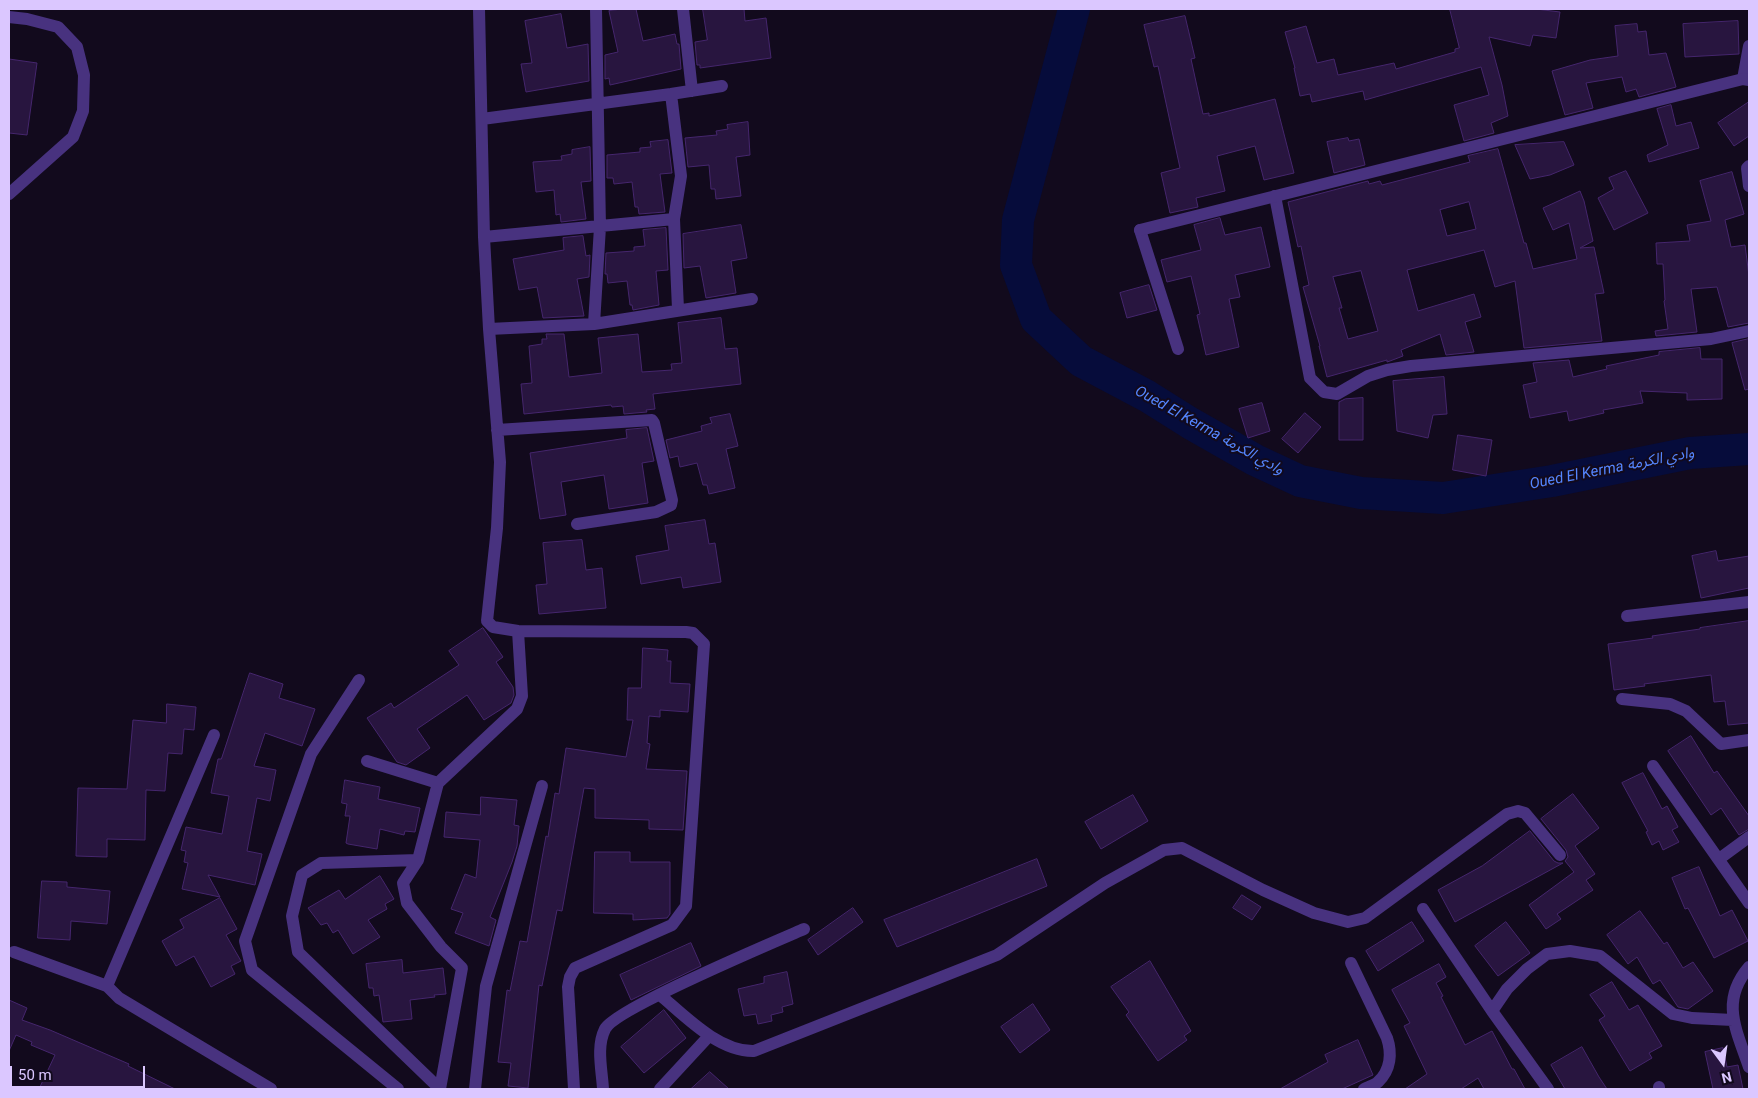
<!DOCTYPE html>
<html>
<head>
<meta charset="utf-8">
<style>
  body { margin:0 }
  #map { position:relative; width:1758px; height:1098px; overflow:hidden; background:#120a1d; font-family:Roboto,sans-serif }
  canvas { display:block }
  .frame { position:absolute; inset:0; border:10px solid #dbc7ff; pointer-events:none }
  .north { position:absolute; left:1698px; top:1038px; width:50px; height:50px; -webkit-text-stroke:4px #120a1d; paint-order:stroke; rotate:166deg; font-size:14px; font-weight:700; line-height:20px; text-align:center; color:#dbc7ff }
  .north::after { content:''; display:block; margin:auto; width:18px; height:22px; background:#dbc7ff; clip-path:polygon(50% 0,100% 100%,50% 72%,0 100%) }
  .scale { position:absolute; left:10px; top:1066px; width:135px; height:22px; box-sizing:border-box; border:2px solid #dbc7ff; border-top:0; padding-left:6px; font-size:15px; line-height:18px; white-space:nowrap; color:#dbc7ff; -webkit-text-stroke:4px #120a1d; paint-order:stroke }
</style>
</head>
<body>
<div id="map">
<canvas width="1758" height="1098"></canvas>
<div class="frame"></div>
<div class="north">N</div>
<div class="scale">50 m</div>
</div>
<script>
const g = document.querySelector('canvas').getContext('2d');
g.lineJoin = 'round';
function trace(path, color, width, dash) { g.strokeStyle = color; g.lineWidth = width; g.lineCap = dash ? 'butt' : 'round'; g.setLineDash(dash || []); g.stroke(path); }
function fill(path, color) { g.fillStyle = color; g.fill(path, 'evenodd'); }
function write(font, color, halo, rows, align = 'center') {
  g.font = font + ' Roboto,"Noto Sans Arabic",sans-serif'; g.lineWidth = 4; g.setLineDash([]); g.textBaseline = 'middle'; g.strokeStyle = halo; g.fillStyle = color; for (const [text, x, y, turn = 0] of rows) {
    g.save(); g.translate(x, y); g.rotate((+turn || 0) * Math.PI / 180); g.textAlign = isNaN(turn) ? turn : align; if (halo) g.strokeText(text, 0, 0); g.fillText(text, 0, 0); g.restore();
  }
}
const river = new Path2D(`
  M1074 9 1018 220 1016 265 1036 319 1081 361 1147 396 1190 423 1255 460 1300 481 1361 493 1443 498 1552 481 1690 453 1749 449`);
const building = new Path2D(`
  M622 9H636L643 41 675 34 677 44H679L681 69 610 85 609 78 605 79V55L618 52 609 11Z
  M703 9H744L745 21 766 18 771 58 700 68V65H697L695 42 707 40Z
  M1450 9H1536L1560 12 1556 38 1533 35 1530 46 1489 37 1502 85 1508 116 1491 123 1494 133 1464 141 1454 105 1489 95 1481 67 1365 100 1363 91 1312 102 1310 94 1300 96 1294 68H1295L1285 32 1306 26 1317 63 1334 59 1338 75 1394 63 1396 69 1455 52V49L1459 48Z
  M561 14 567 48 588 44 589 81 526 92 521 64 532 63 525 21Z
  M1185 16 1195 58 1191 59 1203 114 1209 113V116L1275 99 1294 173 1264 180 1255 146 1217 156 1225 191 1196 198 1198 207 1170 213 1161 173 1180 168 1158 66 1154 67 1144 25Z
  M1738 21 1739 54 1685 57 1683 24Z
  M1637 24 1638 32 1646 31 1649 55 1666 53 1676 87 1639 97 1636 89 1626 92 1622 77 1586 83 1593 108 1565 115 1552 71 1590 60 1618 56 1615 26Z
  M9 59 37 63 27 135 9 133Z
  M1749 102V136L1734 146 1718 123Z
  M1671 105 1676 126 1691 122 1699 148 1649 162 1647 155 1668 145 1657 109Z
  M748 122 750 155 736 157 741 196 716 199 715 189H711L709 165 688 167 685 138 717 135 716 131 728 129 727 125Z
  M1348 138 1349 141 1359 139 1365 165 1334 173 1327 142Z
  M668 140 672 173 660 174 665 212 639 214 638 207H635L632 182 614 184 613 178H607V155L640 152V148L651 147 650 142Z
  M1564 142 1574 165 1550 175 1530 179 1515 145Z
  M590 147 591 181 581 182 586 219 561 222 560 214 556 215 554 190 536 192 533 162 562 160 561 156 572 154V150Z
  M1498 149 1524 243H1526L1533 269 1577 259 1569 223 1553 230 1543 208 1580 191 1584 201 1593 241 1580 248 1594 247 1604 293 1595 294 1602 341 1524 348 1515 281 1495 287 1484 250 1407 270 1418 311 1474 294 1481 317 1465 322 1474 352 1446 355 1440 334 1401 350 1403 356 1390 361 1387 362V360L1327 377 1319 346H1320L1303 287 1309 285 1301 246 1298 247 1288 202 1368 181 1369 184 1380 181 1382 185 1470 162 1468 156ZM1469 202 1476 229 1447 236 1440 210ZM1361 271 1378 331 1348 339 1339 308H1342L1333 277Z
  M1626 171 1648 213 1614 230 1598 198 1614 189 1609 178Z
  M1732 172 1744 214 1725 220 1731 247 1745 245 1749 276V323L1728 327 1717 287 1691 289 1697 332 1656 336 1655 331 1668 329 1664 301 1665 300 1663 264H1657L1656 243 1690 241 1687 225 1711 221 1700 181Z
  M1220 218 1225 235 1261 227 1270 267 1235 275 1240 297 1229 299 1239 347 1206 355 1197 315 1200 314 1191 276 1167 282 1161 260 1201 250 1194 225Z
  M741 225 747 258 731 261 736 293 706 298 700 266 684 268 683 234Z
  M666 228 668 270 656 271 659 305 633 310 632 305H630L627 281 608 283 607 274H605L606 253 634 251V247L645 246 643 230Z
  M583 236 586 256 590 255 589 277 577 279 584 316 543 318 537 287 519 290 513 259 564 250 563 238Z
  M1149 285 1157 310 1127 318 1120 293Z
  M721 318 725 349 737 348 741 384 653 394 655 409 646 410 647 412 624 414 623 406 612 407 611 405 524 414 521 384 532 383 529 346 542 344V339H547L546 334H564L569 377 602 373 598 338 638 334 642 372 672 370 671 364 682 363 678 323Z
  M1749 339V389L1745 390 1732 343Z
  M1700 348 1701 359H1722V399L1687 400V393L1640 391 1643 403 1603 410 1604 413 1569 421 1567 411 1530 418 1523 385 1537 382 1533 363 1569 360 1573 377 1607 369 1606 366 1659 355V352Z
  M1444 377 1447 414 1433 415 1428 438 1397 431 1393 381Z
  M1363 398V440H1339V402L1345 399Z
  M1262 403 1270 431 1248 438 1239 409Z
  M1305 413 1321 427 1298 453 1282 439Z
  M730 414 738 446 726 449 735 488 709 494 707 485H703L697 463 680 467 678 456 670 458 666 440 702 431 701 426 712 423 710 418Z
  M647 428 654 461 642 463 648 503 609 509 604 475 561 482 566 515 540 519 530 453 627 438 626 430Z
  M1458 435 1492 440 1486 476 1453 470Z
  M705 520 709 544 715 543 721 582 683 588 681 577 641 584 636 556 669 550 665 526Z
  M582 540 586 570 602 568 606 608 539 614 536 585 547 584 543 543Z
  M1716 551 1718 561 1749 556V588L1701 598 1692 556Z
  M1749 621V723L1728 725 1725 701 1714 702 1711 675 1644 684 1645 686 1614 690 1608 644 1653 638 1652 636 1700 629V628Z
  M483 628 503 657 496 662 513 687 514 695 511 703 484 720 467 695 417 729 430 748 406 765 397 762 367 718 391 703 394 708 459 665 449 651Z
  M643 648 668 650 667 661H671L670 683 690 684 688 712 660 710V717L649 716 647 743 650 744 646 769 687 771 683 830 649 829V820L595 818V789L584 788 562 911 557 910 542 986 539 985 528 1088 508 1086 511 1063 498 1062 507 990 510 991 520 941 527 942 546 836 548 837 555 793 559 794 566 748 626 757 633 720H627L628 688H641Z
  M250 673 283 684 279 698 315 709 302 746 265 733 254 766 276 770 270 801 257 798 247 851 262 854 255 885 208 875 220 897 182 889 188 863 184 862 186 851 181 850 186 827 222 834 229 796 211 793 218 759H221Z
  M167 704 196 707 194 730 184 729 182 754 168 753 165 791 146 790 145 840 107 839V857L76 856 78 788 127 789 133 720 166 723Z
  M1691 736 1714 773 1717 771 1749 816V829L1739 835 1721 808 1711 815 1668 751Z
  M1643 773 1662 809 1667 806 1678 827 1672 830 1679 842 1663 850 1659 841 1652 845 1646 832 1648 831 1622 783Z
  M345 780 380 787 378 799 420 808 415 832 405 831 404 835 380 829 377 849 348 844 346 843 350 816H345L347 804 342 803Z
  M1573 794 1599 828 1575 846 1595 874 1586 880 1593 890 1557 914 1561 919 1546 929 1529 905 1574 872 1565 861 1568 857 1566 850 1541 819Z
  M1133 795 1148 821 1101 849 1085 822Z
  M481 797 517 800 514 825 519 826 517 846 512 862 490 917 496 920 489 946 455 933 463 913 451 909 465 874 476 878 480 840 444 837 446 812 480 815Z
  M1530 831 1554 861 1558 863H1563L1455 922 1438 890 1482 866Z
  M595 852H630V862H670V914L667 918 633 920V914L594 913Z
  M1037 859 1047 886 897 947 884 920Z
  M1699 867 1720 916 1732 910 1748 941 1714 958 1688 908 1685 909 1672 878Z
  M380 876 394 899 385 904 387 909 368 920 380 937 353 954 338 930 333 933 327 923 321 925 308 908 339 890 345 899Z
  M42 881 67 882V887L110 891 107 924 71 921 70 940 38 938Z
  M1242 895 1261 907 1252 920 1233 908Z
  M220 898 237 929 226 935 241 961 231 966 235 974 211 987 194 956 176 966 162 941 184 928 180 920Z
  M853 908 863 922 818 955 808 940Z
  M1640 911 1664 944 1667 942 1683 968 1693 962 1713 991 1688 1009 1678 1007 1660 980 1653 984 1637 957 1628 964 1607 935Z
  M1412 922 1424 941 1378 971 1366 951Z
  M1506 922 1530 953 1498 976 1475 946Z
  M691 943 701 966 631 1000 620 975Z
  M402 960 403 973 443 968 446 994 434 995 435 997 410 1000 412 1019 383 1022 379 995 374 996 373 988H369L366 964Z
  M1150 961 1191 1031 1184 1036 1187 1040 1158 1061 1126 1015 1129 1012 1111 987Z
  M1439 964 1446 977 1436 983 1443 996 1441 997 1465 1045 1492 1031 1512 1069H1514L1525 1089H1484L1478 1078 1461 1089H1405L1427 1074 1404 1026 1410 1023 1392 990Z
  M787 972 793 1004 782 1007 783 1012 771 1015 772 1021 758 1024 756 1014 744 1016 738 989 764 983V977Z
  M1612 982 1629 1010 1638 1005 1662 1046 1649 1053 1652 1058 1630 1071 1599 1020 1605 1016 1590 995Z
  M9 1000 27 1008 22 1020 50 1030 129 1064 128 1066 175 1089H39L55 1055 31 1045 32 1042 16 1035 9 1051Z
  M1033 1004 1050 1030 1020 1053 1001 1027Z
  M664 1010 686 1038 644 1073 621 1047Z
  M1358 1040 1373 1075 1342 1089H1280L1328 1062 1325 1055Z
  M1582 1047 1599 1077 1607 1089H1565L1551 1065Z
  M1723 1048 1727 1067 1738 1065 1743 1089H1713L1705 1052Z
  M710 1072 729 1089H691Z`);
const minor = new Path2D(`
  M479 9 484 237 489 329 500 462 497 528 487 621 493 627 518 631 686 632 693 633 704 644 686 906 672 925 575 968 570 977 568 987 574 1089
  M683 9 692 91
  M1743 79 1749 46
  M671 94 681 176 674 219 678 309
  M482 119 671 94 722 86
  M1749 166 1747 168 1749 186
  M1275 196 1310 378 1324 392 1337 394 1368 376 1387 370 1411 366 1711 339 1749 331
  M1140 230 1178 349
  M484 237 674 219
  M594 324 600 227 596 9
  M489 329 594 324 752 299
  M497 430 652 420 654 423 672 500 671 505 656 512 577 524
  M1627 616 1749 602
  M359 680 311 754 245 941 252 970 398 1089
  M1622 699 1670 704 1686 711 1721 744 1749 740
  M367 761 438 783
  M1653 766 1749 903
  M1719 859 1749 837
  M418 860 403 883 407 903 441 947 462 968 440 1089
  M1423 909 1492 1011
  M14 952 107 986 119 998 271 1089
  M1351 963 1387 1038C1392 1053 1391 1070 1378 1082 1375 1085 1368 1087 1364 1089
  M1749 967C1720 1001 1736 1029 1749 1067
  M107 986 214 735
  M660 995C685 1016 719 1052 754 1051L997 955 1105 883 1164 850 1182 848 1263 890 1314 913 1348 922 1365 918 1507 814 1518 811 1525 813 1560 855
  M1659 1087V1089
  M440 1089 298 952 292 916 302 875 321 863 418 860 438 783 517 709 522 696 518 631
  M475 1089 486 986 542 786
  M603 1089C602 1070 596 1047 605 1029 615 1009 774 942 804 929
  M660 1089 709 1036
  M1548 1089 1492 1011 1507 989 1527 969 1547 954 1570 951 1600 956 1673 1014 1692 1018 1733 1020`);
const tertiary = new Path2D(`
  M9 17 27 19 58 27 77 47 84 75 83 111 73 137 9 194
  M1140 230 1743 79 1749 80`);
const waterNames = [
  ["Oued El Kerma وادي الكرمة",1209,431,29],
  ["Oued El Kerma وادي الكرمة",1612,469,-11]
];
trace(river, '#060c3b', 32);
fill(building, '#28153f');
trace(building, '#45266d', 1);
trace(minor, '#48327f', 12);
trace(tertiary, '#48327f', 12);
write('italic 15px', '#5586ff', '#120a1d', waterNames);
</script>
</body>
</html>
